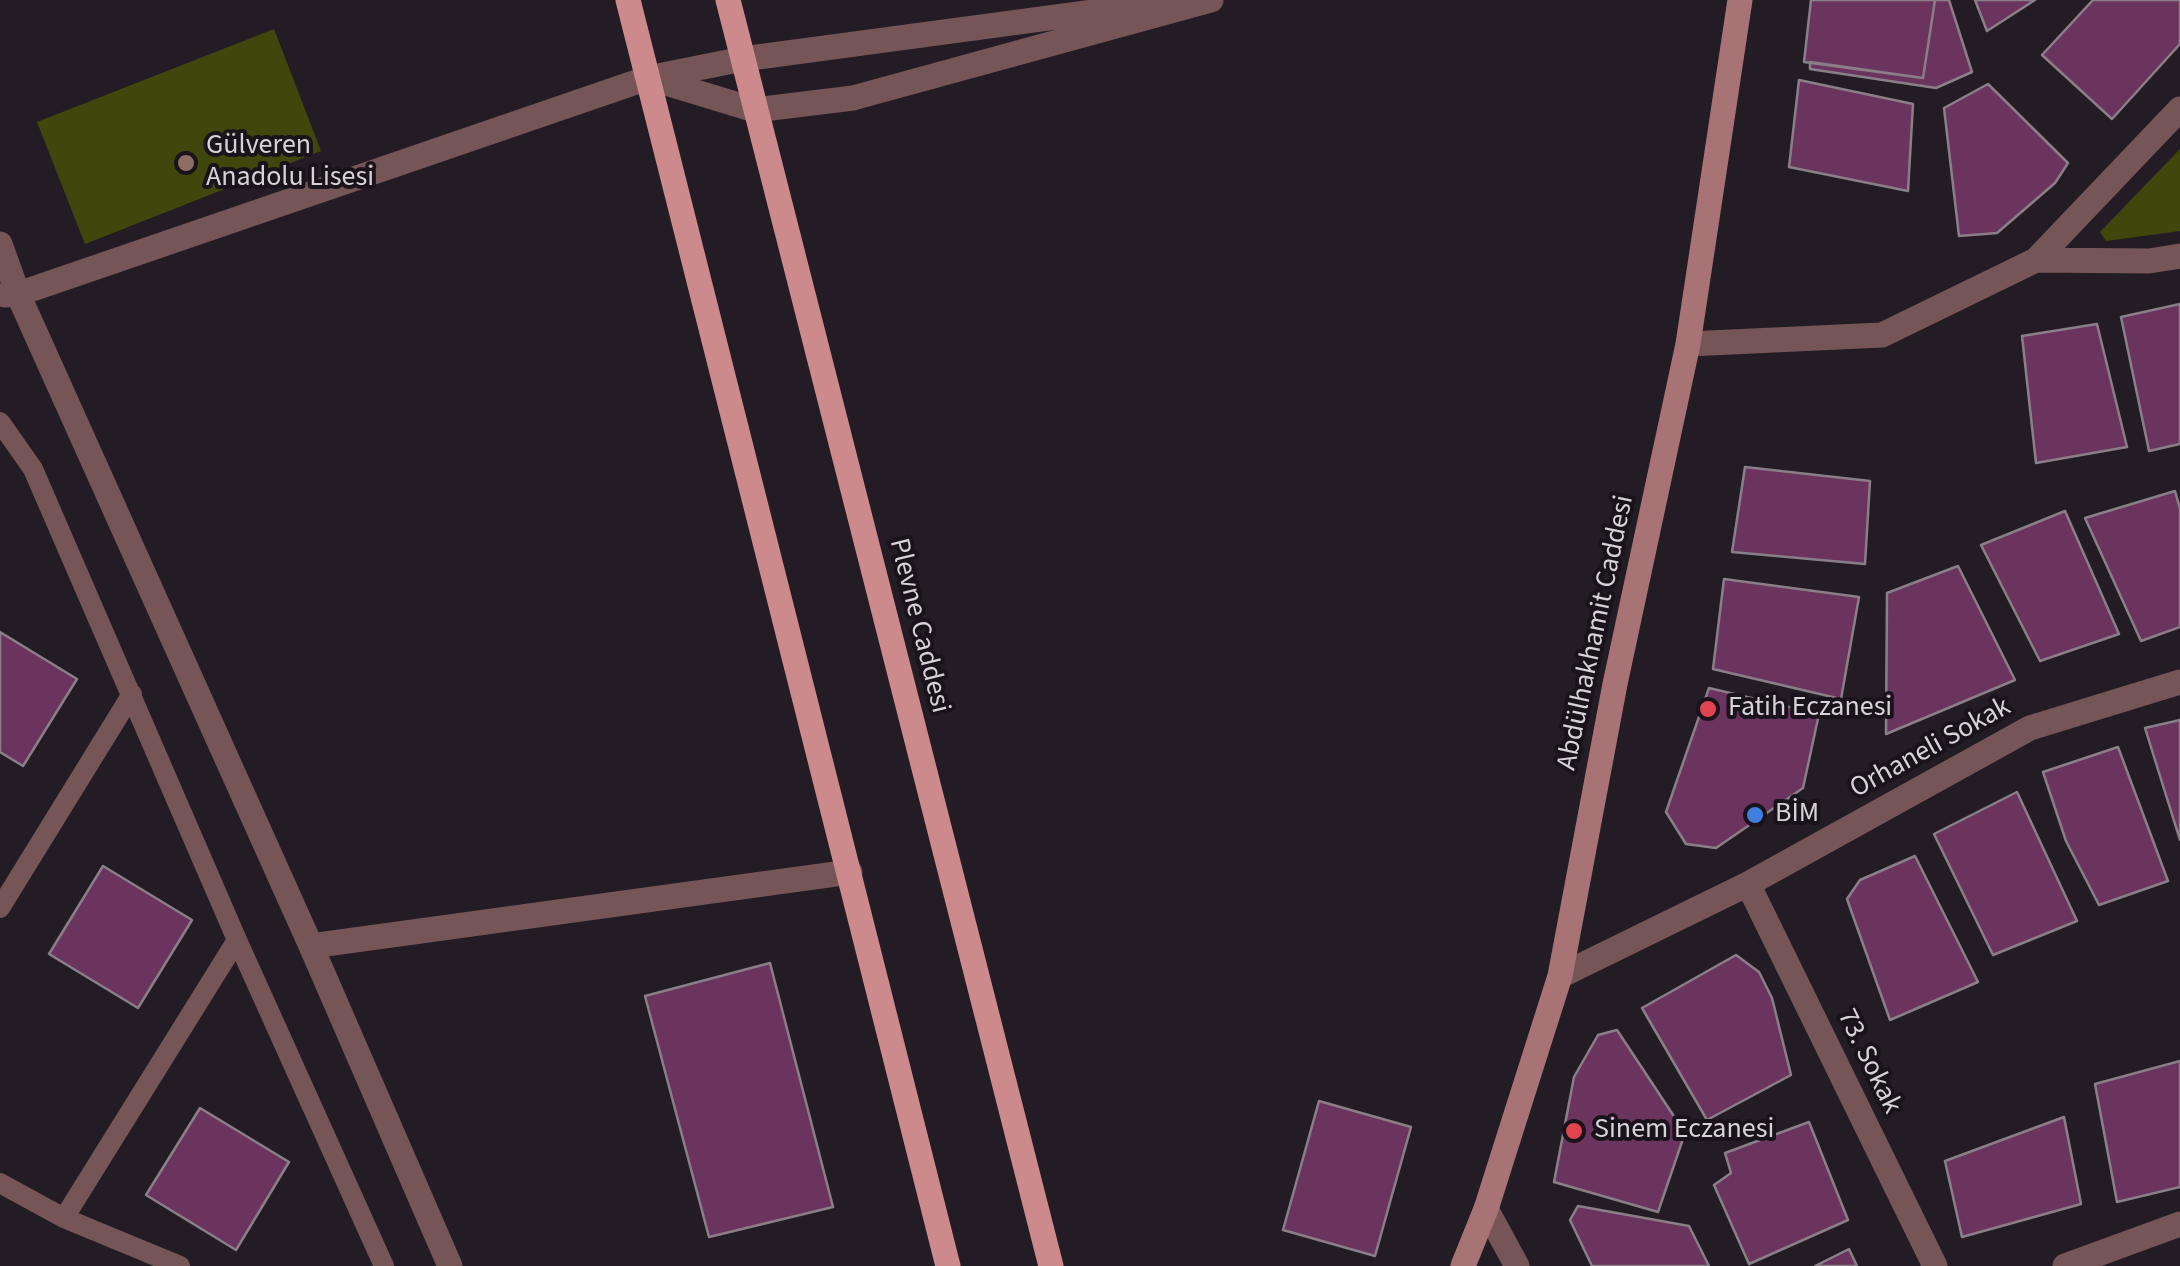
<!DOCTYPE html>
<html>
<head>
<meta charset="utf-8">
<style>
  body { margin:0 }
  canvas { display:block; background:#231c25 }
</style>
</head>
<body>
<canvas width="2180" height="1266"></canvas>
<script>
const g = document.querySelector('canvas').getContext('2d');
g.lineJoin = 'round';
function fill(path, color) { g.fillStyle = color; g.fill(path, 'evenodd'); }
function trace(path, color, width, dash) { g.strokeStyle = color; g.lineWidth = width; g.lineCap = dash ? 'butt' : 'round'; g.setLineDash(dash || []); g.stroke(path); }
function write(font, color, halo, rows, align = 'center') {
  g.font = font + ' "Source Sans 3",sans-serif'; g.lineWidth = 8; g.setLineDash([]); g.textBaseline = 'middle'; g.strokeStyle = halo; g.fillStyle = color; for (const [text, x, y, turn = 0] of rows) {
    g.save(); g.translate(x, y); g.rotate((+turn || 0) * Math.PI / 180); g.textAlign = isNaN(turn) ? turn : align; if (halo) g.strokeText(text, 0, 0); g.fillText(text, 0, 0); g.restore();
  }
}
const green = new Path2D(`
  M274 29 321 151 85 244 37 122Z
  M2180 149V231L2106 241 2100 232Z`);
const building = new Path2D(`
  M1811 0H1935L1923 78 1804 62Z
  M1935 0H1949L1972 72 1936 88 1810 69V62L1923 78Z
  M1975 0H2035L1987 31Z
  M2093 0H2180V44L2112 119 2042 55Z
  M1799 80 1913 104 1908 191 1789 167Z
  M1988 84 2068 163 2055 183 1997 233 1959 236 1944 108Z
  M2180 304V444L2149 451 2121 317Z
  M2097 324 2127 447 2036 463 2022 336Z
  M1745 467 1870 481 1865 564 1732 552Z
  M2175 491 2180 509V627L2141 641 2085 518Z
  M2065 511 2119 634 2040 661 1981 545Z
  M1958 566 2015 680 1886 734 1887 593Z
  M1724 579 1859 597 1841 699 1713 669Z
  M0 632 77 679 23 766 0 752Z
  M1709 688 1819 714 1803 788 1716 848 1686 844 1666 812Z
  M2180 720V840L2145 728Z
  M2118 747 2168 881 2099 905 2066 841 2043 772Z
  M2017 792 2077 921 1993 955 1934 834Z
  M1915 856 1978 982 1890 1020 1847 899 1860 880Z
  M103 866 192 920 138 1008 49 954Z
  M1736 955 1759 972 1772 998 1791 1075 1707 1120 1642 1008Z
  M770 963 833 1207 709 1237 645 996Z
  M1617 1030 1685 1133 1658 1212 1554 1182 1574 1077 1598 1035Z
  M2180 1061V1187L2117 1202 2095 1084Z
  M1319 1101 1411 1127 1375 1256 1283 1230Z
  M200 1108 289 1162 236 1250 146 1195Z
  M2064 1117 2081 1204 1962 1237 1945 1161Z
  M1809 1122 1848 1220 1749 1264 1714 1185 1731 1173 1725 1153Z
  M1578 1206 1689 1226 1709 1266H1592L1570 1220Z
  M1849 1249 1857 1266H1815Z`);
const lane = new Path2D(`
  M0 422 33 469 237 940 384 1266
  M0 908 132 694
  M0 1183 64 1218 180 1266
  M64 1218 237 940`);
const street = new Path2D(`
  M653 79 755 110 853 98 1211 0
  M0 244 18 294 648 78 743 59 1182 0
  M2036 260 2180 109
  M5 295 18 294 311 946 450 1266
  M1688 344 1882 335 2036 260 2149 261 2180 256
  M1748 884 1935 1266
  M311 946 850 872
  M1560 976 1748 884 2030 728 2180 682
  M1486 1209 1517 1266
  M2065 1266 2180 1224`);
const secondary = new Path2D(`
  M1463 1266 1486 1209 1560 976 1615 684 1688 344 1740 0`);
const primary = new Path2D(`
  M628 0 948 1266
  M728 0 1051 1266`);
const markers = [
  [186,163,10,"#8d6e63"],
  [1708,709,10,"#e0444e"],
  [1755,815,10,"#3f7fe0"],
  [1574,1131,10,"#e0444e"]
];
const poiNames = [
  ["Gülveren",206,147],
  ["Anadolu Lisesi",206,179],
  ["Fatih Eczanesi",1728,709],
  ["BİM",1775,815],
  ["Sinem Eczanesi",1594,1131]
];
const streetNames = [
  ["Plevne Caddesi",918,626,76],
  ["Abdülhakhamit Caddesi",1597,633,-78],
  ["Orhaneli Sokak",1931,749,-29],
  ["73. Sokak",1868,1062,64]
];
fill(green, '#41460c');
fill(building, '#6a345e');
trace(building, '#8a7e87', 2.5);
trace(lane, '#755556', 20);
trace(street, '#755556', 25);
trace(secondary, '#a77375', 25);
trace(primary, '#cd8a8c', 25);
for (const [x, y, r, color] of markers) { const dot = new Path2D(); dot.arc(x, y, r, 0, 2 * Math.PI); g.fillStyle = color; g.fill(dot); trace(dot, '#1a131b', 4); }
write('28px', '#d7d2d8', '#1a131b', poiNames, 'left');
write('28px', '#d7d2d8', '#1a131b', streetNames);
</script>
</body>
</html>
